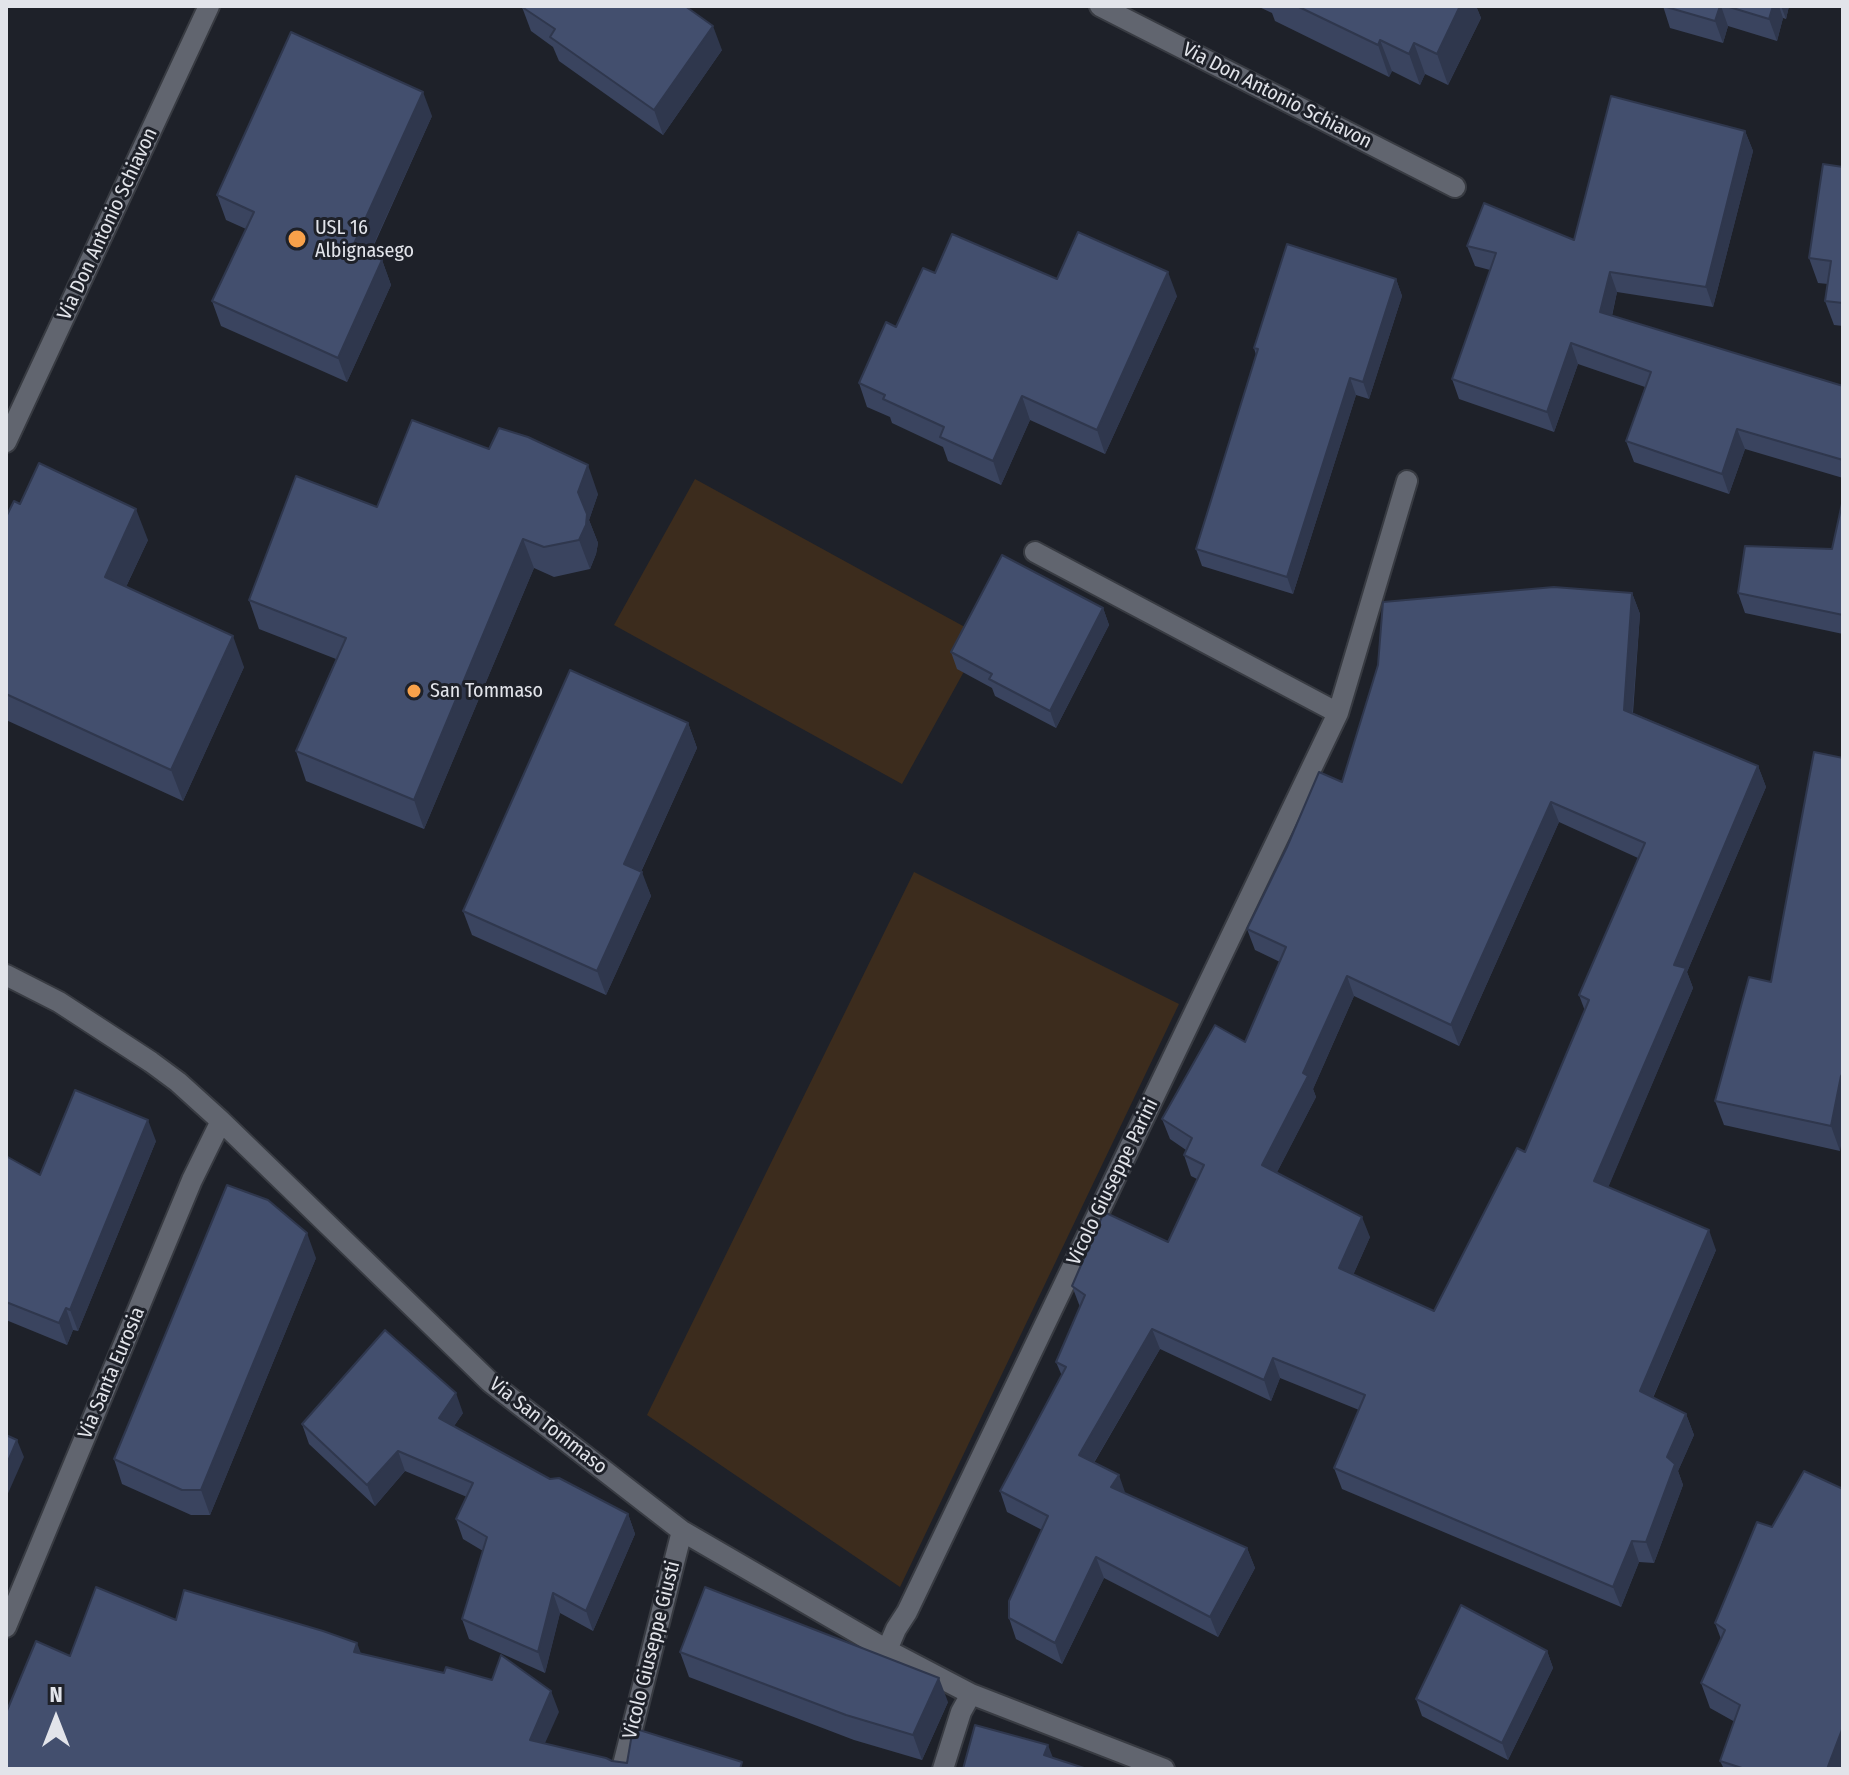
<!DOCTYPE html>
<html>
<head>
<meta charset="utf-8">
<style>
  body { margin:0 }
  #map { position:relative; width:1849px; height:1775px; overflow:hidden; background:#1e2129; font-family:"Fira Sans Condensed",sans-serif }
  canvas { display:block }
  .frame { position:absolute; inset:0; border:8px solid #e2e4ea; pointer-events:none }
  .north { position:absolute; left:16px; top:1679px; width:80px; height:80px; -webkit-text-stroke:6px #1e2129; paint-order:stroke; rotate:0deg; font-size:22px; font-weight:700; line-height:32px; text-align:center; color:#e2e4ea }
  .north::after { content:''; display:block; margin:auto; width:28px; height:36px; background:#e2e4ea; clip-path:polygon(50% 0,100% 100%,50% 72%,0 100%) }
</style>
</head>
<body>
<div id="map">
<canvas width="1849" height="1775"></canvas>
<div class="frame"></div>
<div class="north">N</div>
</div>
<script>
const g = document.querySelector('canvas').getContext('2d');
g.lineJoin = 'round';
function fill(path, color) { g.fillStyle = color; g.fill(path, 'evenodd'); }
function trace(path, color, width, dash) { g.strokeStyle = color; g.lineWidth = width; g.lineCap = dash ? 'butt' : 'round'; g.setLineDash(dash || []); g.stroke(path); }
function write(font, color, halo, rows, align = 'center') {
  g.font = font + ' "Fira Sans Condensed",sans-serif'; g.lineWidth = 6; g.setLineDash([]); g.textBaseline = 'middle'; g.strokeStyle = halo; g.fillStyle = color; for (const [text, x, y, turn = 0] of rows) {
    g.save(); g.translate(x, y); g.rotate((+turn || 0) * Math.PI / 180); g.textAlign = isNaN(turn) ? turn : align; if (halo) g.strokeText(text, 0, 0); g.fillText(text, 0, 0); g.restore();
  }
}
const green = new Path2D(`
  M695 479 983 637 902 784 614 625Z
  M914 872 1179 1004 900 1587 647 1415Z`);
const minor = new Path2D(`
  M1100 6 1455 187
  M6 442 209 6
  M1035 552 1338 713
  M6 975 59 1002 151 1062 178 1082 221 1121 490 1382 682 1531 887 1650 971 1694 1164 1769
  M6 1627 192 1180 221 1121
  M887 1650 896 1629 907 1612 1338 713 1407 481
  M622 1769 682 1531
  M943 1769 961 1712 971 1694`);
const wall = new Path2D(`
  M1257 6H1476L1481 18 1448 85 1425 74 1420 85 1392 71 1389 77 1275 21 1272 13Z
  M1663 6H1789L1786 19 1783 18 1777 41 1728 26 1723 43 1670 28Z
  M522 7 722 50 663 135 559 61 553 47 531 31Z
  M432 116 370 254 382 260 391 285 347 382 221 326 212 301 246 229 226 220 217 195Z
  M1745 131 1753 151 1713 307 1617 292 1612 316 1843 386V478L1745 449 1729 494 1634 462 1626 441 1645 387 1578 364 1554 432 1459 399 1452 379 1490 270 1475 266 1467 246 1574 240Z
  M1843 167V326L1834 325 1825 301 1828 284 1818 283 1809 258Z
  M935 273 1057 279 1177 296 1105 454 1030 420 1001 485 948 461 943 447 892 423 890 417 867 407 859 383 896 327Z
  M1396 279 1402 296 1369 399 1356 395 1293 594 1202 566 1196 549 1256 355 1254 348Z
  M489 449 598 494 589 520 598 543 596 554 590 569 554 577 534 568 424 829 306 781 296 751 336 659 259 629 249 600 377 507Z
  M1843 499V634L1745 613 1738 593 1832 549Z
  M20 504 148 540 126 587 244 667 183 801 6 720V517Z
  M1632 593 1640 614 1633 713 1758 766 1766 787 1687 972 1693 988 1608 1187 1716 1250 1653 1398 1686 1414 1694 1435 1678 1471 1683 1485 1654 1563 1639 1562 1621 1607 1342 1489 1334 1468 1359 1410 1280 1378 1271 1401 1160 1349 1094 1463 1125 1493 1247 1548 1255 1568 1218 1637 1104 1578 1062 1664 1016 1639 1009 1618 1042 1530 1007 1512 1000 1491 1062 1376 1056 1362 1080 1307 1072 1286 1168 1242 1197 1179 1191 1176 1184 1155 1186 1150 1170 1139 1162 1119 1245 1042 1280 962 1255 950 1247 929 1342 782ZM1559 822 1638 858 1579 995 1585 1011 1525 1152 1434 1311 1353 1275 1370 1237 1277 1172 1316 1097 1313 1089 1354 996 1459 1046Z
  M1103 608 1109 625 1056 728 995 696 992 688 957 669 951 652Z
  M688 723 697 748 641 872 651 896 606 995 472 935 463 911Z
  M1843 758 1840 1151 1724 1125 1715 1101 1771 982Z
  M156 1141 78 1331 73 1330 67 1345 6 1320V1156L40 1175Z
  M316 1258 210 1515H191L122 1484 114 1459Z
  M463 1413 454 1426 550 1479 628 1514 635 1534 593 1631 560 1613 545 1673 469 1639 462 1619 483 1551 463 1539 456 1519 467 1497 405 1471 375 1506 309 1444 302 1424Z
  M1757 1522 1843 1769H1724L1720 1761 1735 1722 1710 1708 1701 1683 1721 1639 1715 1623Z
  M1547 1651 1553 1668 1508 1760 1422 1716 1416 1699Z
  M680 1652 948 1702 922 1760 854 1740 689 1677Z`);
const shadedWall = new Path2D(`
  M1460 6H1476L1481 18 1448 85 1437 54Z
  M1720 6H1721L1728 26 1723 43 1715 21Z
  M1773 6H1779L1783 18 1777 41 1769 19Z
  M1781 6H1789L1786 19Z
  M713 26 722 50 663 135 654 110Z
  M1380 40 1392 71 1389 77 1378 45Z
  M1414 43 1425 74 1420 85 1409 54Z
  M423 92 432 116 362 270 353 246Z
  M1745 131 1753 151 1713 307 1706 287Z
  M382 260 391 285 347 382 338 358Z
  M1168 272 1177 296 1105 454 1097 430Z
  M1610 272 1617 292 1608 332 1600 312Z
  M1396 279 1402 296 1369 399 1363 382Z
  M1571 343 1578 364 1554 432 1547 412Z
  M1350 378 1356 395 1293 594 1287 577Z
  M1022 396 1030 420 1001 485 993 461Z
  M1737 429 1745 449 1729 494 1722 474Z
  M588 465 598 494 589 520 598 543 596 554 590 569 579 540 578 492Z
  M136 509 148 540 116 608 105 577Z
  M523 539 534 568 424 829 414 800Z
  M1632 593 1640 614 1631 730 1624 710Z
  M1103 608 1109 625 1056 728 1050 711Z
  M233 636 244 667 183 801 171 770Z
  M688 723 697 748 633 889 624 864Z
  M1758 766 1766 787 1687 972 1693 988 1602 1202 1594 1181 1674 965Z
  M1551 802 1559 822 1459 1046 1451 1025Z
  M642 872 651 896 606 995 597 971Z
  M1347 976 1354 996 1313 1089 1316 1097 1270 1186 1262 1165Z
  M1843 1073V1136L1840 1151 1831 1126 1841 1076Z
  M148 1120 156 1141 78 1331 70 1310Z
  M1362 1217 1370 1237 1347 1289 1339 1268Z
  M1709 1230 1716 1250 1647 1411 1640 1391Z
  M307 1233 316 1258 210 1515 201 1490Z
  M66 1308 73 1330 67 1345 59 1323Z
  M1152 1329 1160 1349 1086 1476 1079 1455Z
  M1273 1358 1280 1378 1271 1401 1264 1380Z
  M456 1393 463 1413 446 1438 439 1418Z
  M1686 1414 1694 1435 1678 1471 1683 1485 1654 1563 1646 1542 1667 1457Z
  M17 1440 24 1457 6 1498V1466Z
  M398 1451 405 1471 375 1506 367 1485Z
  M1119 1475 1126 1495 1111 1487Z
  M628 1514 635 1534 593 1631 586 1611Z
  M1632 1541 1639 1562 1621 1607 1613 1587Z
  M1247 1548 1255 1568 1218 1637 1210 1617Z
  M1096 1557 1104 1578 1062 1664 1055 1643Z
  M553 1593 560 1613 545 1673 538 1652Z
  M357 1643 365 1664 354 1652Z
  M1547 1651 1553 1668 1508 1760 1502 1743Z
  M939 1678 948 1702 922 1760 913 1735Z
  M551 1691 559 1712 537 1761 530 1740Z
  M1843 1727V1769H1827Z
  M1048 1745 1055 1763 1044 1755Z`);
const building = new Path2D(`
  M522 6H685L713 26 654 110 550 37 555 29 522 7Z
  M1297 6H1460L1437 54 1414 43 1409 54 1380 40 1378 45Z
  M1663 6H1720L1715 21Z
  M1726 6H1773L1769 19Z
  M291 32 423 92 353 246 382 260 338 358 212 301 254 212 217 195Z
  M1611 96 1745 131 1706 287 1610 272 1600 312 1843 386V460L1737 429 1722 474 1626 441 1651 372 1571 343 1547 412 1452 379 1496 253 1467 246 1484 203 1574 240Z
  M1823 164 1843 167V303L1825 301 1831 261 1809 258Z
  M1078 232 1168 272 1097 430 1022 396 993 461 940 437 944 427 883 399 885 395 859 383 886 322 896 327 923 268 935 273 952 234 1057 279Z
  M1287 244 1396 279 1363 382 1350 378 1287 577 1196 549 1258 349 1254 348Z
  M412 420 489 449 499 428 528 437 588 465 578 492 587 514 586 525 579 540 544 547 523 539 414 800 296 751 346 638 249 600 296 476 377 507Z
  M39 463 136 509 105 577 233 636 171 770 6 694V517L14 501 20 504Z
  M1843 499V615L1738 593 1745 546 1832 549Z
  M1002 555 1103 608 1050 711 989 679 992 674 951 652Z
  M1554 587 1632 593 1624 710 1758 766 1674 965 1686 968 1594 1181 1709 1230 1640 1391 1686 1414 1667 1457 1675 1464 1646 1542 1632 1541 1613 1587 1334 1468 1365 1395 1273 1358 1264 1380 1152 1329 1079 1455 1119 1475 1111 1487 1247 1548 1210 1617 1096 1557 1055 1643 1009 1618V1601L1048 1516 1000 1491 1066 1367 1056 1362 1085 1295 1072 1286 1104 1212 1168 1242 1204 1165 1184 1155 1192 1138 1162 1119 1215 1025 1245 1042 1286 947 1247 929 1287 847 1319 772 1342 782 1378 665 1383 602ZM1551 802 1645 843 1579 995 1589 1000 1525 1152 1517 1148 1434 1311 1339 1268 1362 1217 1262 1165 1308 1076 1303 1073 1347 976 1451 1025Z
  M570 670 688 723 624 864 642 872 597 971 463 911Z
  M1814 752 1843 758V1073L1841 1076 1831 1126 1715 1101 1749 977 1771 982Z
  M75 1090 148 1120 70 1310 66 1308 59 1323 6 1302V1156L40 1175Z
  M227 1185 268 1200 307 1233 201 1490H182L114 1459Z
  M385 1330 456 1393 439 1418 550 1479 559 1478 628 1514 586 1611 553 1593 538 1652 462 1619 487 1537 456 1519 473 1483 398 1451 367 1485 302 1424Z
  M6 1435 17 1440 6 1466Z
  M1804 1471 1843 1489V1727L1827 1769H1745L1720 1761 1740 1705 1701 1683 1725 1630 1715 1623 1757 1522 1772 1527Z
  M96 1587 176 1620 184 1590 323 1631 357 1643 354 1652 444 1673 446 1667 492 1680 501 1655 551 1691 530 1740 606 1758 612 1761 627 1763 633 1728 742 1762 740 1769H6V1713L36 1641 70 1656Z
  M705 1587 939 1678 913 1735 846 1715 680 1652Z
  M1461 1605 1547 1651 1502 1743 1416 1699Z
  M975 1725 1048 1745 1044 1755 1087 1769H963Z`);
const markers = [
  [297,239,10,"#f8a14a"],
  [414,691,8,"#f8a14a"]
];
const streetNames = [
  ["Via Don Antonio Schiavon",1277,96,27],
  ["Via Don Antonio Schiavon",108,224,-65],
  ["Vicolo Giuseppe Parini",1113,1182,-64],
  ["Via Santa Eurosia",112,1373,-67],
  ["Via San Tommaso",548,1426,38],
  ["Vicolo Giuseppe Giusti",652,1650,-76]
];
const poiNames = [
  ["USL 16",315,228],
  ["Albignasego",315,251],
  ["San Tommaso",430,691]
];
fill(green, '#3c2c1d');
trace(minor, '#383b42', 24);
trace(minor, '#61656f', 20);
fill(wall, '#3a445f');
fill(shadedWall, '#2f374d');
fill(building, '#434f6e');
trace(building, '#2f374d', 2);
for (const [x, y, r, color] of markers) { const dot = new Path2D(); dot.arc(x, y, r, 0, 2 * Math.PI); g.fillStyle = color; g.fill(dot); trace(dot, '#1e2129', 3); }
write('20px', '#e2e4ea', '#1e2129', streetNames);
write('20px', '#e2e4ea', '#1e2129', poiNames, 'left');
</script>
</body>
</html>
